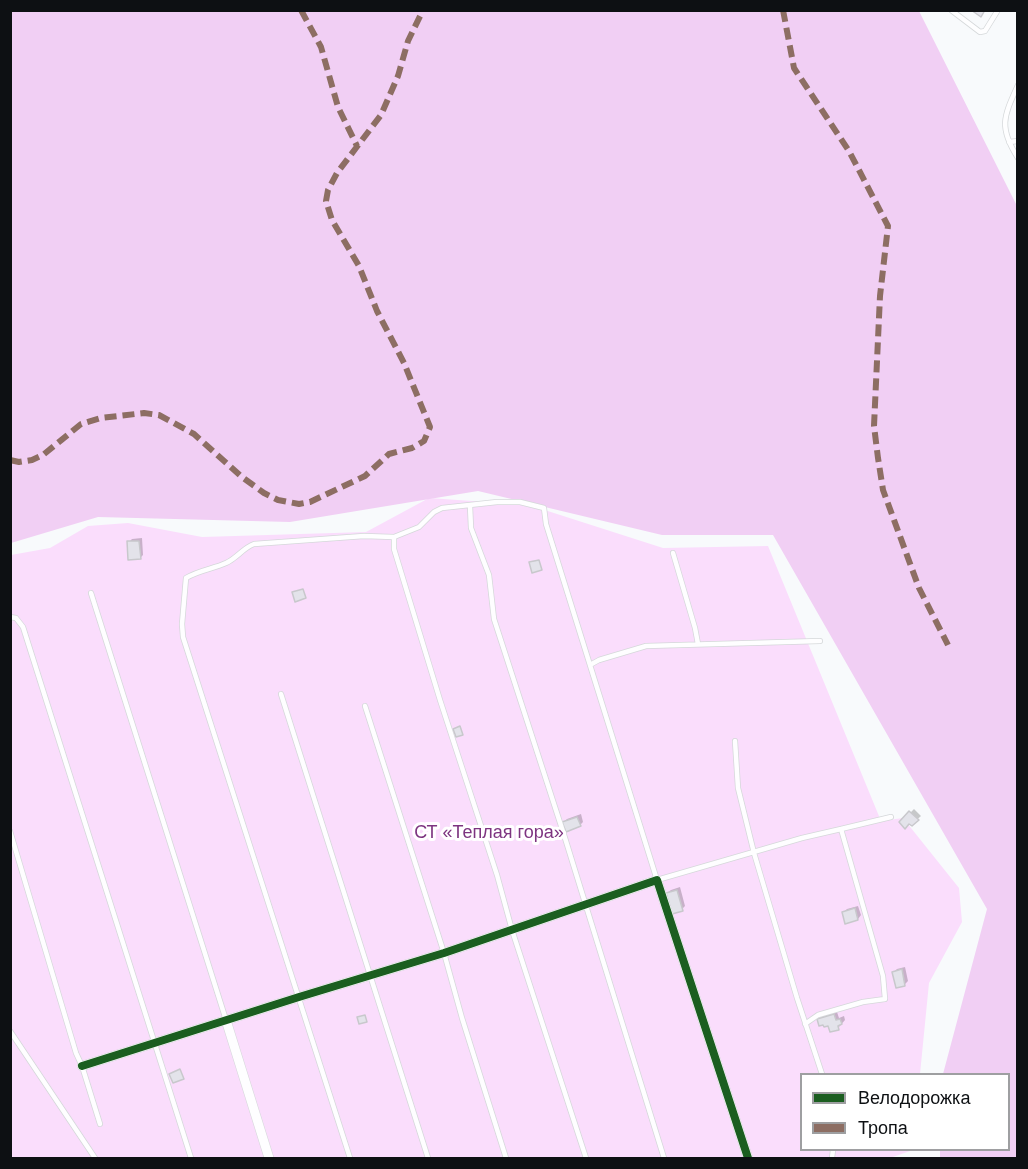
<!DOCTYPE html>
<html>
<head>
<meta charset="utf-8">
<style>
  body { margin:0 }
  #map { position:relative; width:1028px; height:1169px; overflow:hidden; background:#f8fafc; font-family:Helvetica,sans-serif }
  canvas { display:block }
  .frame { position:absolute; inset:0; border:12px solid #0d1013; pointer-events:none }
  .legend { position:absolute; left:800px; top:1073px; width:210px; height:78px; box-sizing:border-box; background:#fff; border:2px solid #9e9fa1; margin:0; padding:8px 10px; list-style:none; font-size:18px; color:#0d1013 }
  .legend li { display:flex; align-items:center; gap:12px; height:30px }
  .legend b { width:30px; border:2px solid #9e9fa1 }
</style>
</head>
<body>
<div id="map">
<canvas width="1028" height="1169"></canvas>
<div class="frame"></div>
<ul class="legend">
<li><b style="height:8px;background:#1b5e20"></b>Велодорожка</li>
<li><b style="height:8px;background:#8d6e63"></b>Тропа</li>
</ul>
</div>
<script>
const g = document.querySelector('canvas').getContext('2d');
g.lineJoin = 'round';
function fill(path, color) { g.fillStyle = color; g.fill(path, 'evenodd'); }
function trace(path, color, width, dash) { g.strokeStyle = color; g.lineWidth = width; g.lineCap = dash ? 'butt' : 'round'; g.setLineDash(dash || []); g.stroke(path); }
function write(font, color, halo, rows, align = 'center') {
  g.font = font + ' Helvetica,sans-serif'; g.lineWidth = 6; g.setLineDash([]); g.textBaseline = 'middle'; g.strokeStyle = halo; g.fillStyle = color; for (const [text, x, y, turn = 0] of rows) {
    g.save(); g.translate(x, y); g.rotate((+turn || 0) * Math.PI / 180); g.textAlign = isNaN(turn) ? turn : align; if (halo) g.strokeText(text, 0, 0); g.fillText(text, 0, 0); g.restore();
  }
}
const green = new Path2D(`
  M429 498 529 505 663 548 768 546 881 821 903 818 959 888 962 922 929 983 920 1074H802V1150H913L890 1158H11V555L50 548 88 526 128 523 202 537 366 532Z`);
const forest = new Path2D(`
  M11 11H919L1017 206V1158H940V1150H1008V1074H943L987 909 773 535H662L478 491 290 522 98 517 11 543Z`);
const shadow = new Path2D(`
  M142 538 143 555 140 558 129 542 132 539Z
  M914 809 921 816 912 824 901 822Z
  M581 814 583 822 580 825 564 822 567 819Z
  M680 887 685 906 682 909 667 893 671 890Z
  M858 906 861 915 858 919 846 922 843 913 847 909Z
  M905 967 908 981 905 984 894 972 897 969Z
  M837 1012 839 1018 844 1016 845 1020 838 1028 819 1019 822 1016Z`);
const building = new Path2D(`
  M971 10H985L981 17Z
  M127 541H139L141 559 128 560Z
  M539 560 542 570 532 573 529 562Z
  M303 589 306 598 295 602 292 592Z
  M460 726 463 735 456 737 453 729Z
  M909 811 919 820 912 826 909 824 905 829 899 822Z
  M577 817 581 826 566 832 562 822Z
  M677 890 683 911 672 914 666 893Z
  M855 908 858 920 845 924 842 912Z
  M902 969 905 986 896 988 892 972Z
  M834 1014 836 1020 840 1019 842 1024 838 1026 839 1030 830 1032 828 1026 824 1027 823 1025 819 1026 817 1019Z
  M365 1015 367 1022 359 1024 357 1017Z
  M180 1069 184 1079 173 1083 169 1074Z`);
const lane = new Path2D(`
  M951 10 980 32 985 31 998 10
  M1018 85C1004 116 998 127 1018 158
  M1009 142 1018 141
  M470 506 471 528 489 575 494 619 565 838 664 1158
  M394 537V549L440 700 497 875 512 930 586 1158
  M673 553 695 628 698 644
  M91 593 226 1020
  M10 617 16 618 23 627 191 1158
  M590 665 599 660 646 646 820 641
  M281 694 428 1158
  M365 706 444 953 462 1018 506 1158
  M735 741 738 788 754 853 797 998 822 1074
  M841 829 891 817
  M10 831 76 1053 82 1066 100 1124
  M10 1031 95 1158
  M350 1158 183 637 182 624 186 578C199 570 213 569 226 563 237 558 243 548 254 544L364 536 394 537 419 527 434 512 442 508 497 502H520L544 508 546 524 657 880 802 838 841 829 883 976 885 999 863 1002 818 1015 805 1024
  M832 1158 833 1150`);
const street = new Path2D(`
  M226 1020 269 1158
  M82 1066 299 997 444 953 657 880 748 1158`);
const quiet = new Path2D(`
  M301 10 321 47 338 107 357 146
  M783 10 794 68 849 151 888 226 880 296 874 426 878 458 883 490 919 588 948 645
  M10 460 19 462 32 460 43 455 81 424 101 418 144 413 159 415 194 434 242 477 264 493 278 500 299 504 310 502 365 476 389 454 412 448 424 441 430 427 404 363 377 311 359 266 332 220 326 201 328 190 337 173 381 115 398 76 408 41 423 10`);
const cycleway = new Path2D(`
  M82 1066 299 997 444 953 657 880 748 1158`);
const parkNames = [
  ["СТ «Теплая гора»",489,833]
];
fill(green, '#faddfc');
fill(forest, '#f1cff4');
fill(shadow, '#0003');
fill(building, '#e3e3ea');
trace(building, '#c8c8cc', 1.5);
trace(lane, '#d5d8da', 6);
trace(street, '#d5d8da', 10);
trace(lane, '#fefeff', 4.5);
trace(street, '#fefeff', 9);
trace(quiet, '#8d6e63', 6, [12, 6]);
trace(cycleway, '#1b5e20', 8);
write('18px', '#7d3480', '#fff', parkNames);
</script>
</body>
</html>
